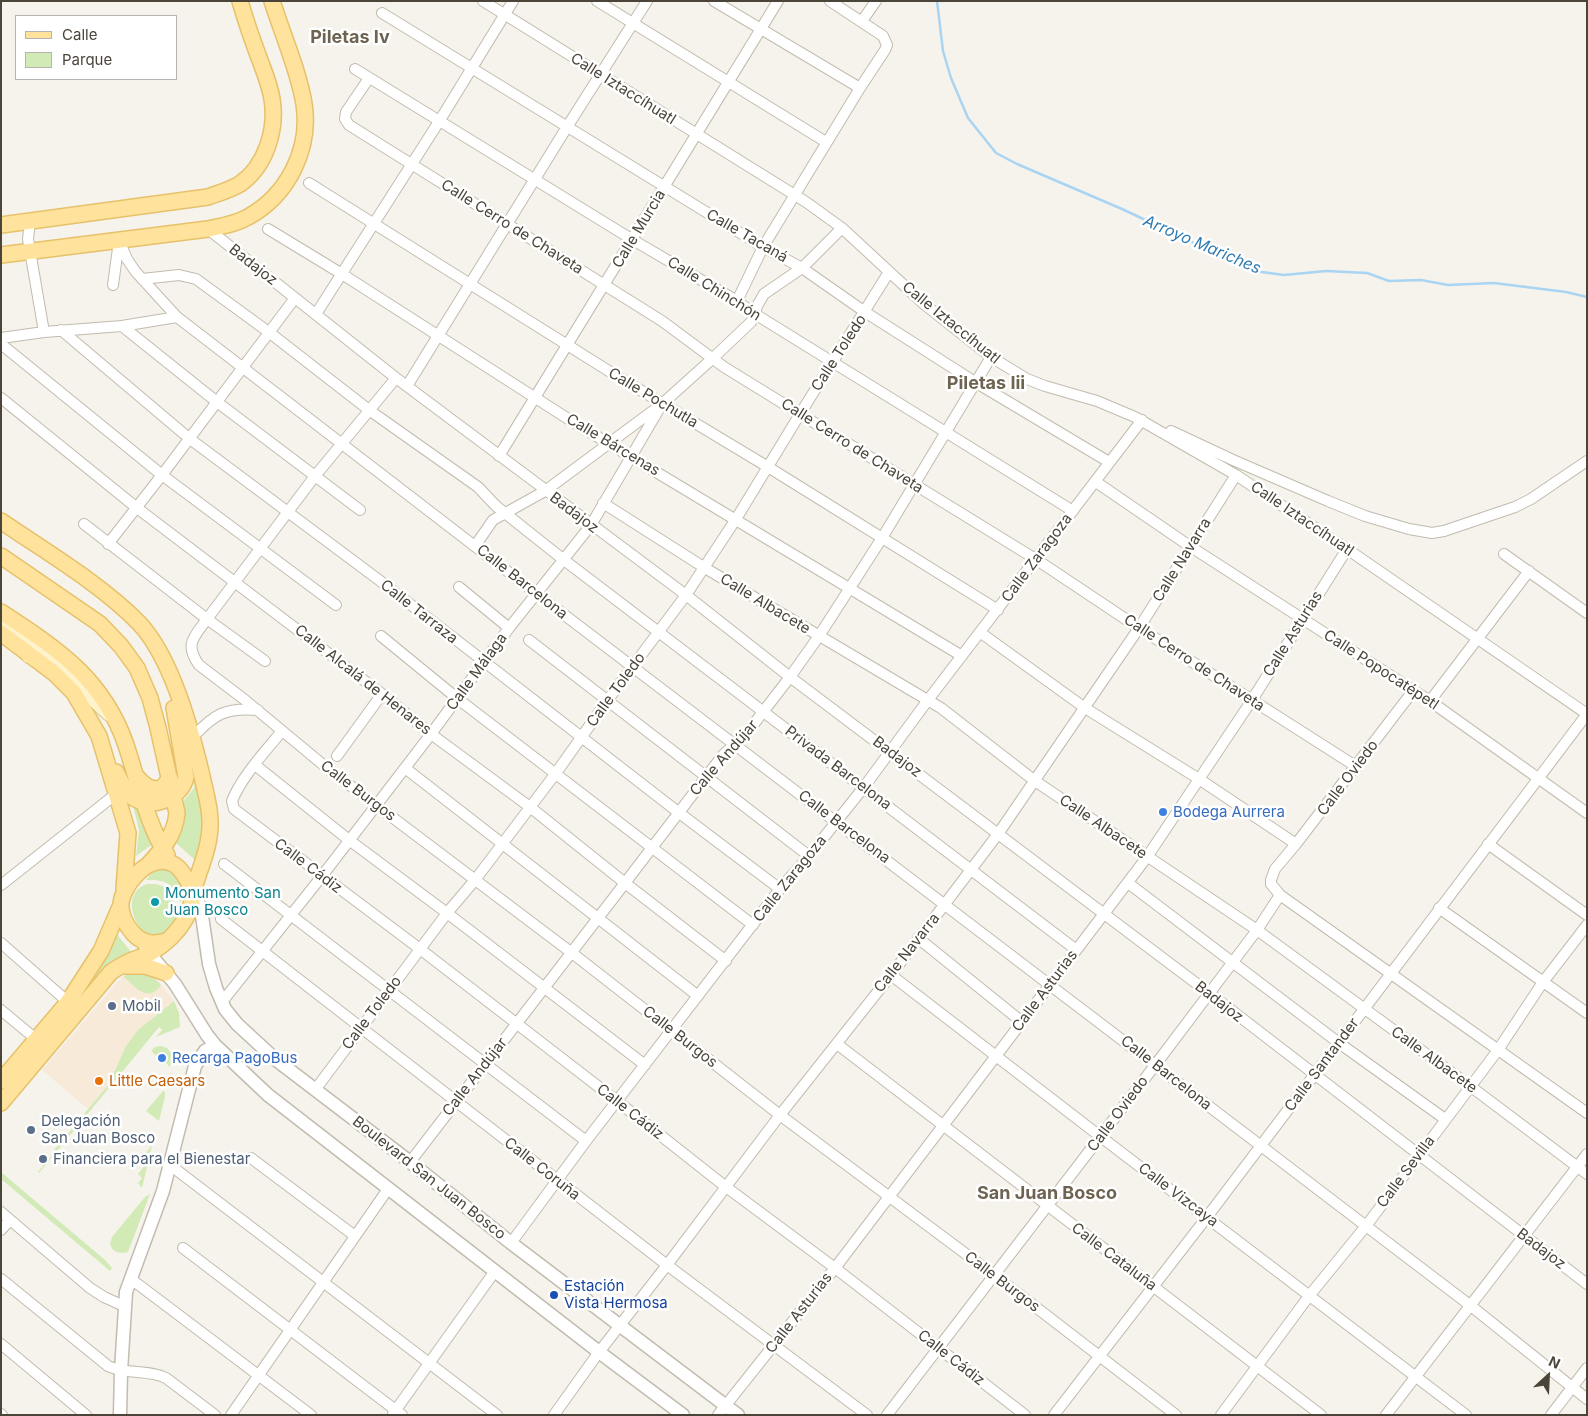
<!DOCTYPE html>
<html>
<head>
<meta charset="utf-8">
<style>
  body { margin:0 }
  #map { position:relative; width:1588px; height:1416px; overflow:hidden; background:#f6f3ec; font-family:Inter,sans-serif }
  canvas { display:block }
  .frame { position:absolute; inset:0; border:2px solid #4b4439; pointer-events:none }
  .legend { position:absolute; left:15px; top:15px; width:162px; height:65px; box-sizing:border-box; background:#fff; border:1px solid #b7b4b0; margin:0; padding:6px 9px; list-style:none; font-size:15px; color:#4b4439 }
  .legend li { display:flex; align-items:center; gap:10px; height:25px }
  .legend b { width:25px; border:1px solid #b7b4b0 }
  .north { position:absolute; left:1523px; top:1351px; width:50px; height:50px; -webkit-text-stroke:4px #fff; paint-order:stroke; rotate:25deg; font-size:14px; font-weight:700; line-height:20px; text-align:center; color:#4b4439 }
  .north::after { content:''; display:block; margin:auto; width:18px; height:22px; background:#4b4439; clip-path:polygon(50% 0,100% 100%,50% 72%,0 100%) }
</style>
</head>
<body>
<div id="map">
<canvas width="1588" height="1416"></canvas>
<div class="frame"></div>
<ul class="legend">
<li><b style="height:6px;background:#ffe39c"></b>Calle</li>
<li><b style="height:14px;background:#d2eab5"></b>Parque</li>
</ul>
<div class="north">N</div>
</div>
<script>
const g = document.querySelector('canvas').getContext('2d');
g.lineJoin = 'round';
function fill(path, color) { g.fillStyle = color; g.fill(path, 'evenodd'); }
function trace(path, color, width, dash) { g.strokeStyle = color; g.lineWidth = width; g.lineCap = dash ? 'butt' : 'round'; g.setLineDash(dash || []); g.stroke(path); }
function write(font, color, halo, rows, align = 'center') {
  g.font = font + ' Inter,sans-serif'; g.lineWidth = 5; g.setLineDash([]); g.textBaseline = 'middle'; g.strokeStyle = halo; g.fillStyle = color; for (const [text, x, y, turn = 0] of rows) {
    g.save(); g.translate(x, y); g.rotate((+turn || 0) * Math.PI / 180); g.textAlign = isNaN(turn) ? turn : align; if (halo) g.strokeText(text, 0, 0); g.fillText(text, 0, 0); g.restore();
  }
}
const commercial = new Path2D(`
  M130 974 149 976 158 981 174 1001 138 1030 109 1084 88 1109 42 1070 123 976Z`);
const green = new Path2D(`
  M182 717 202 810 204 833 196 861 176 843C183 830 184 818 182 803L194 788V783Z
  M132 802 139 805 153 844 136 856 139 830Z
  M161 868C178 870 184 888 181 903 173 884 167 879 146 880L151 874Z
  M147 884C165 883 176 890 173 910L176 911 178 907 179 909 174 924 159 938C155 937 151 937 147 934 131 923 123 892 147 884Z
  M116 933 132 953 70 1009C88 985 103 961 116 933Z
  M137 973C146 975 155 977 161 985 148 1004 134 986 123 976Z
  M174 1001 179 1013 180 1027 156 1037 162 1030 159 1027 39 1173 38 1172 55 1152 54 1150 109 1084 126 1046 138 1030Z
  M161 1046 167 1048 173 1055 170 1067 164 1061 166 1058 160 1054 158 1057 151 1051 155 1047Z
  M163 1091 165 1092V1097L159 1121 146 1111Z
  M152 1145 142 1188 138 1183 142 1178 138 1174 150 1159 145 1154Z
  M1 1172 105 1260 112 1268 110 1271 1 1179Z
  M150 1194 128 1252C120 1254 113 1253 110 1244L112 1237 145 1197Z`);
const stream = new Path2D(`
  M937 1 943 51 951 78 968 118 996 153 1017 164 1122 209 1254 271 1284 275 1326 271 1367 273 1389 281 1421 280 1448 285 1494 283 1566 292 1587 297`);
const minor = new Path2D(`
  M483 1 806 202 842 228 924 304 991 357 1027 379 1045 386 1097 401 1135 417 1236 475 1347 549 1587 714
  M597 1 826 142
  M714 1 860 88
  M382 13 763 247 802 268 865 312 975 382 1109 462
  M862 21 876 1
  M355 69 633 240 737 301 755 314 1073 511
  M369 78 346 112 345 119 349 125 662 321 724 367 1037 560 1139 628 1357 767
  M309 183 612 373 768 467 998 610
  M30 221 28 239 44 332
  M208 229 396 378 686 595 790 677 1209 993 1587 1284
  M268 229 342 274 573 422 962 656
  M119 240 127 259 135 271 177 317 537 594 1471 1306 1587 1399
  M142 279 179 275 196 279 270 333 369 410 478 487 496 506 564 560 1075 949
  M113 285 119 241
  M737 301 763 247 860 88 885 50 887 45 883 36 830 1
  M316 314 440 120 513 1
  M122 326 217 402 360 510
  M61 330 190 439 379 580 678 812 780 889
  M1 338 44 332 122 326 177 317
  M1 344 162 475 336 605
  M396 378 315 476 207 619C194 637 184 644 199 665L245 700 327 768 572 953 780 1115 994 1275 1176 1415
  M407 386 567 127 647 1
  M1 398 137 508 382 694 431 734 530 807 625 883 726 961
  M1171 431 1233 460 1328 501 1365 516 1409 529 1432 533 1444 531 1515 507 1531 499 1587 461
  M499 456 778 1
  M1096 482 1191 547 1430 701 1587 813
  M603 503 705 568 941 708 1035 781 1257 930 1470 1086 1587 1174
  M84 524 207 619 265 661
  M108 544 162 475 295 298
  M475 546 493 520 545 491 662 404 712 359 751 322 755 314 757 306 764 294 802 268 842 228
  M1504 554 1587 613
  M459 587 509 628
  M981 633 1085 708 1199 779 1296 844
  M381 636 458 699 753 925
  M529 640 809 856
  M1413 691 1296 844 1275 869 1271 880V884L1280 895 1587 1113
  M1430 701 1529 571
  M282 731C265 752 242 776 232 801L234 809 420 949 617 1101 726 1187 835 1268 1025 1415
  M193 737C214 714 226 707 258 710
  M337 756 382 694
  M255 765 349 840 447 913 645 1065
  M405 768 698 996
  M1488 844 1587 915
  M224 864 586 1141
  M1128 883 1339 1043 1445 1119
  M1 885 116 794
  M1439 908 1587 1013
  M221 919 667 1265 867 1415
  M918 938 1022 1022
  M1 943 68 1002
  M891 975 1101 1137 1466 1415
  M222 1002 322 876 431 734 509 628 591 525 662 404
  M1 1010 37 1040
  M837 1044 1321 1415
  M315 1090 447 913 475 880 556 773 607 701 686 595 736 519 800 414 889 272
  M251 1158 355 1236
  M410 1162 625 883 706 777 723 755 746 734 790 677 819 636 882 538 991 357
  M170 1165 497 1415
  M1 1212 90 1288 104 1297 124 1306
  M1 1230 10 1220
  M511 1243 586 1141 780 889 809 856 864 787 928 700 1142 420
  M183 1248 402 1415
  M1 1279 108 1366C127 1375 148 1369 166 1378L215 1415
  M131 1279 311 1415
  M1 1344 86 1415
  M1 1414 2 1415
  M393 1414 495 1271
  M231 1415 388 1189
  M554 1415 599 1352 667 1265 780 1115 891 975 998 834 1139 628 1236 475
  M718 1415 835 1268 1147 857 1252 700 1347 549
  M887 1415 1156 1064 1257 930 1280 895
  M1054 1415 1207 1217 1587 714
  M1221 1415 1309 1296 1366 1226 1498 1050 1543 982 1587 925
  M1386 1415 1587 1154
  M1551 1415 1587 1368`);
const tertiary = new Path2D(`
  M193 891 201 909 209 964 216 988 225 1009 237 1024 275 1059 410 1162 511 1243 738 1415
  M145 945 150 954 175 984 207 1035 215 1045 268 1095 599 1352 683 1415
  M120 1415 121 1371 126 1292 163 1191 195 1066 205 1051 215 1045`);
const secondary = new Path2D(`
  M1 621C14 630 37 641 34 659
  M29 656 40 652 50 656 69 671 83 684 94 700 109 714`);
const primary = new Path2D(`
  M1 225 208 197C219 193 230 190 240 184 266 166 277 129 272 99 270 86 265 74 261 63 253 42 246 22 240 1
  M1 255 208 229C222 226 236 224 248 217 288 195 311 149 304 104 299 72 282 33 272 1
  M1 521C46 552 101 584 139 623 172 658 191 730 202 776 205 791 210 806 210 821 211 845 200 868 193 891
  M1 556 100 624 121 646 137 668 150 698 158 728 177 813C175 835 162 850 148 865
  M1 612C57 649 103 678 126 745 137 778 148 827 167 855
  M1 633 54 673 74 693 99 736 128 833 124 889
  M116 772C120 779 124 790 131 796 149 811 181 800 186 777L174 708
  M136 776C144 785 150 791 162 788L170 778
  M125 966H145L166 973
  M1 1081 68 1002 101 951 120 907
  M1 1103 111 972C120 966 128 961 138 958 143 956 148 955 152 952 175 938 205 905 186 878 183 873 178 866 173 864 150 851 119 887 121 908 122 917 126 925 132 932 141 943 152 945 166 941`);
const markers = [
  [1163,812,5,"#3f7fe0"],
  [155,902,5,"#0f9aa8"],
  [112,1006,5,"#5c6f8a"],
  [162,1058,5,"#3f7fe0"],
  [99,1081,5,"#e8710a"],
  [31,1130,5,"#5c6f8a"],
  [43,1159,5,"#5c6f8a"],
  [554,1295,5,"#1a4fb4"]
];
const streetNames = [
  ["Calle Iztaccíhuatl",623,89,32],
  ["Calle Cerro de Chaveta",512,227,32],
  ["Calle Murcia",639,229,-59],
  ["Calle Tacaná",747,236,30],
  ["Badajoz",253,265,38],
  ["Calle Chinchón",714,289,32],
  ["Calle Iztaccíhuatl",951,323,39],
  ["Calle Toledo",839,353,-57],
  ["Calle Pochutla",653,398,31],
  ["Calle Bárcenas",613,445,31],
  ["Calle Cerro de Chaveta",852,446,32],
  ["Badajoz",574,513,37],
  ["Calle Iztaccíhuatl",1302,519,34],
  ["Calle Zaragoza",1037,558,-53],
  ["Calle Navarra",1182,560,-58],
  ["Calle Barcelona",522,582,38],
  ["Calle Albacete",765,604,31],
  ["Calle Tarraza",419,612,38],
  ["Calle Asturias",1293,634,-58],
  ["Calle Cerro de Chaveta",1194,663,33],
  ["Calle Popocatépetl",1381,670,33],
  ["Calle Málaga",477,672,-54],
  ["Calle Alcalá de Henares",363,680,38],
  ["Calle Toledo",616,690,-54],
  ["Badajoz",897,757,37],
  ["Calle Andújar",724,758,-49],
  ["Privada Barcelona",838,768,37],
  ["Calle Oviedo",1348,778,-53],
  ["Calle Burgos",358,791,37],
  ["Calle Barcelona",844,827,37],
  ["Calle Albacete",1103,827,34],
  ["Calle Cádiz",308,866,37],
  ["Calle Zaragoza",790,879,-51],
  ["Calle Navarra",907,953,-52],
  ["Calle Asturias",1045,991,-53],
  ["Badajoz",1219,1002,38],
  ["Calle Toledo",372,1013,-53],
  ["Calle Burgos",680,1037,38],
  ["Calle Albacete",1434,1060,36],
  ["Calle Santander",1322,1065,-53],
  ["Calle Barcelona",1166,1073,38],
  ["Calle Andújar",475,1077,-52],
  ["Calle Cádiz",630,1112,38],
  ["Calle Oviedo",1118,1114,-53],
  ["Calle Coruña",542,1169,38],
  ["Calle Sevilla",1406,1172,-53],
  ["Boulevard San Juan Bosco",429,1178,38],
  ["Calle Vizcaya",1178,1195,37],
  ["Badajoz",1541,1249,37],
  ["Calle Cataluña",1114,1257,37],
  ["Calle Burgos",1002,1282,37],
  ["Calle Asturias",799,1313,-52],
  ["Calle Cádiz",951,1358,38]
];
const shopNames = [
  ["Bodega Aurrera",1173,812],
  ["Recarga PagoBus",172,1058]
];
const cultureNames = [
  ["Monumento San",165,893],
  ["Juan Bosco",165,910]
];
const serviceNames = [
  ["Mobil",122,1006],
  ["Delegación",41,1121],
  ["San Juan Bosco",41,1138],
  ["Financiera para el Bienestar",53,1159]
];
const foodNames = [
  ["Little Caesars",109,1081]
];
const transitNames = [
  ["Estación",564,1286],
  ["Vista Hermosa",564,1303]
];
const waterNames = [
  ["Arroyo Mariches",1202,245,23]
];
const quarterNames = [
  ["Piletas Iv",350,38],
  ["Piletas Iii",986,384],
  ["San Juan Bosco",1047,1194]
];
fill(commercial, '#f7ead8');
fill(green, '#d2eab5');
trace(stream, '#a9d4f2', 2.5);
trace(minor, '#c2bbae', 12);
trace(tertiary, '#c2bbae', 15);
trace(secondary, '#d6c79b', 16);
trace(primary, '#e6c16a', 18);
trace(minor, '#fff', 10);
trace(tertiary, '#fff', 12);
trace(secondary, '#fff3cd', 14);
trace(primary, '#ffe39c', 15);
for (const [x, y, r, color] of markers) { const dot = new Path2D(); dot.arc(x, y, r, 0, 2 * Math.PI); g.fillStyle = color; g.fill(dot); trace(dot, '#fff', 2); }
write('15px', '#4b4439', '#fff', streetNames);
write('15px', '#366cbe', '#fff', shopNames, 'left');
write('15px', '#0d838f', '#fff', cultureNames, 'left');
write('15px', '#4e5e75', '#fff', serviceNames, 'left');
write('15px', '#c56008', '#fff', foodNames, 'left');
write('15px', '#164399', '#fff', transitNames, 'left');
write('italic 16px', '#2e7ab2', '#fff', waterNames);
write('bold 18px', '#6e6250', '#fff', quarterNames);
</script>
</body>
</html>
